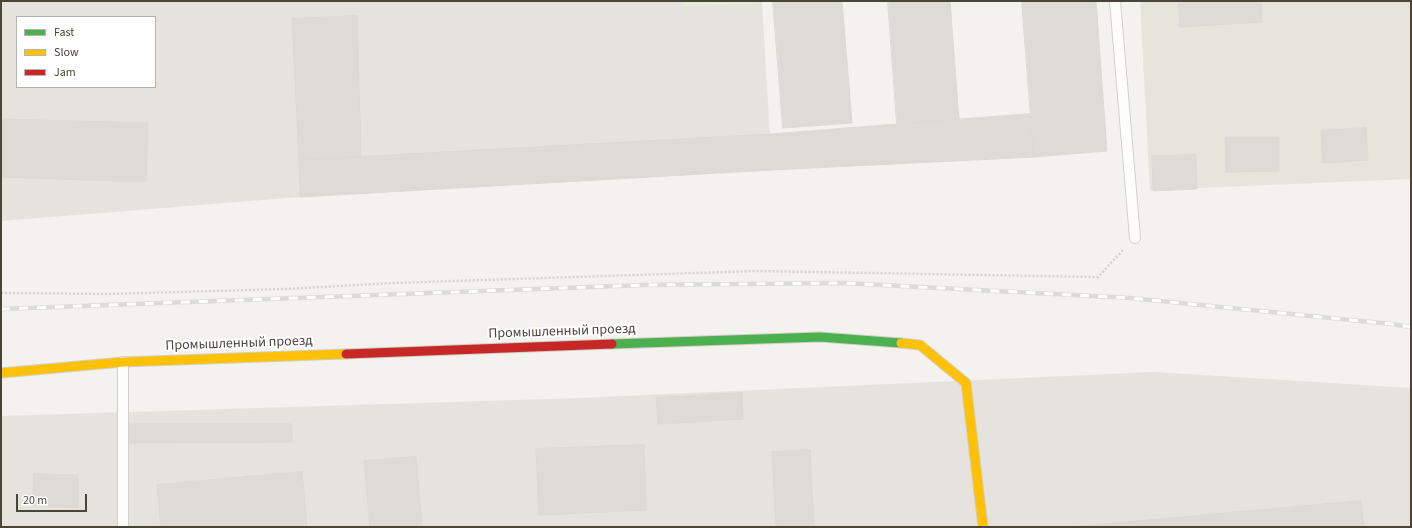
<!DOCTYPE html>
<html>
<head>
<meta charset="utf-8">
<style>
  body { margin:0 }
  #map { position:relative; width:1412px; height:528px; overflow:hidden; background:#f4f2ee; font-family:"Source Sans 3",sans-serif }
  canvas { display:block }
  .frame { position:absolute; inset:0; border:2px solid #4b4439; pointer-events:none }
  .legend { position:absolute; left:16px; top:16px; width:140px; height:72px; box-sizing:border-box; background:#fff; border:1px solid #b7b4b0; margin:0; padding:5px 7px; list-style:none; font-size:12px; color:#4b4439 }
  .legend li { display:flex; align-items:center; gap:8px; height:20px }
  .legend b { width:20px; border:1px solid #b7b4b0 }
  .scale { position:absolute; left:16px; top:494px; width:71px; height:18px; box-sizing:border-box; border:2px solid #4b4439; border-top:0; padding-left:5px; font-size:12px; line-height:14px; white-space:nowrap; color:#4b4439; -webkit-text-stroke:3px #fff; paint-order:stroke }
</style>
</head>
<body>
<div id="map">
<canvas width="1412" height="528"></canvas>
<div class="frame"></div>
<ul class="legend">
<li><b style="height:5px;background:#4caf50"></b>Fast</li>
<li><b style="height:5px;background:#ffc107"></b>Slow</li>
<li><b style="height:5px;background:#c62828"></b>Jam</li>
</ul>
<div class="scale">20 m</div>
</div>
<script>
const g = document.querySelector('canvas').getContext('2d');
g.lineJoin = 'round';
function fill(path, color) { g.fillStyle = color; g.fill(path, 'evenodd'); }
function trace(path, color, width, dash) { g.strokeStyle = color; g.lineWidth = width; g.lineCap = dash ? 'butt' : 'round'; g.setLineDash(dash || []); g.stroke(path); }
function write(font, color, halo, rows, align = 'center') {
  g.font = font + ' "Source Sans 3",sans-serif'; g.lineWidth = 4; g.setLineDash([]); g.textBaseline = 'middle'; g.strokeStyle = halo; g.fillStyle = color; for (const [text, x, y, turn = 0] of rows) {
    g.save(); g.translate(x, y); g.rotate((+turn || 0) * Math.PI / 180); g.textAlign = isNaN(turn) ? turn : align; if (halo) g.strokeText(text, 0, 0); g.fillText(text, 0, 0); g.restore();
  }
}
const residential = new Path2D(`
  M1140 1H1411V179L1150 190Z`);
const industrial = new Path2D(`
  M1 1H684L685 6 762 3 772 170 300 197 1 221ZM17 17H155V87H17Z
  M1154 372 1411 388V527H1V416L580 398Z`);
const green = new Path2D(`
  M684 1H762V3L684 6Z`);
const building = new Path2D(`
  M773 1H842L852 123 783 128Z
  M888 1H950L959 120 897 124Z
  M1022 1H1096L1107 151 1034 157Z
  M1179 1H1261L1262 22 1180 27Z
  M357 16 361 157 299 160 292 19Z
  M1030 114 1034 157 772 170 300 197 299 160 771 134Z
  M1 119 148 123 146 182 1 177Z
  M1366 128 1368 160 1323 163 1321 131Z
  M1226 137H1279V171L1226 172Z
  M1196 155 1197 189 1153 191 1152 156Z
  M742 393 743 419 658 424 656 398Z
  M126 424H292V442L126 443Z
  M644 445 646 510 539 515 536 449Z
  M810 450 814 527H776L772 452Z
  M416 457 422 527H370L364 461Z
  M302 472 307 527H161L157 485Z
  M34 474 78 475V507L33 506Z
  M1361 501 1364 527H1073Z`);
const path = new Path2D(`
  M1 293 108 294 285 289 393 283 756 271 1098 277 1124 249`);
const lane = new Path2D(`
  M1115 1 1135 238
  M123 362V527`);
const fast = new Path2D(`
  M612 344 820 337 901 343`);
const slow = new Path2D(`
  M901 343 920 345 966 383 983 527
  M1 373 123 362 346 354`);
const jam = new Path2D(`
  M346 354 612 344`);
const rail = new Path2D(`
  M1 309 644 285 844 283 1130 298 1391 324 1411 327`);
const streetNames = [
  ["Промышленный проезд",562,332,-2],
  ["Промышленный проезд",239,344,-2]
];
fill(residential, '#e7e4dc');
fill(industrial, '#e6e2de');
fill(green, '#e1eecf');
fill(building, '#dedbd6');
trace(building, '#dcd9d4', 1);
trace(lane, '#d2d0cb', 12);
trace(fast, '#d3cfc5', 11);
trace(slow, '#d3cfc5', 11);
trace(jam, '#d3cfc5', 11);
trace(path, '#d3d2cc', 2.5, [2, 2]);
trace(lane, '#fdfdfc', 10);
trace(fast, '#4caf50', 9);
trace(slow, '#ffc107', 9);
trace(jam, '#c62828', 9);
trace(rail, '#dbdbda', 4.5);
trace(rail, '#fff', 3, [9]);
write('14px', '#4b4439', '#fff', streetNames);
</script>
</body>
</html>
